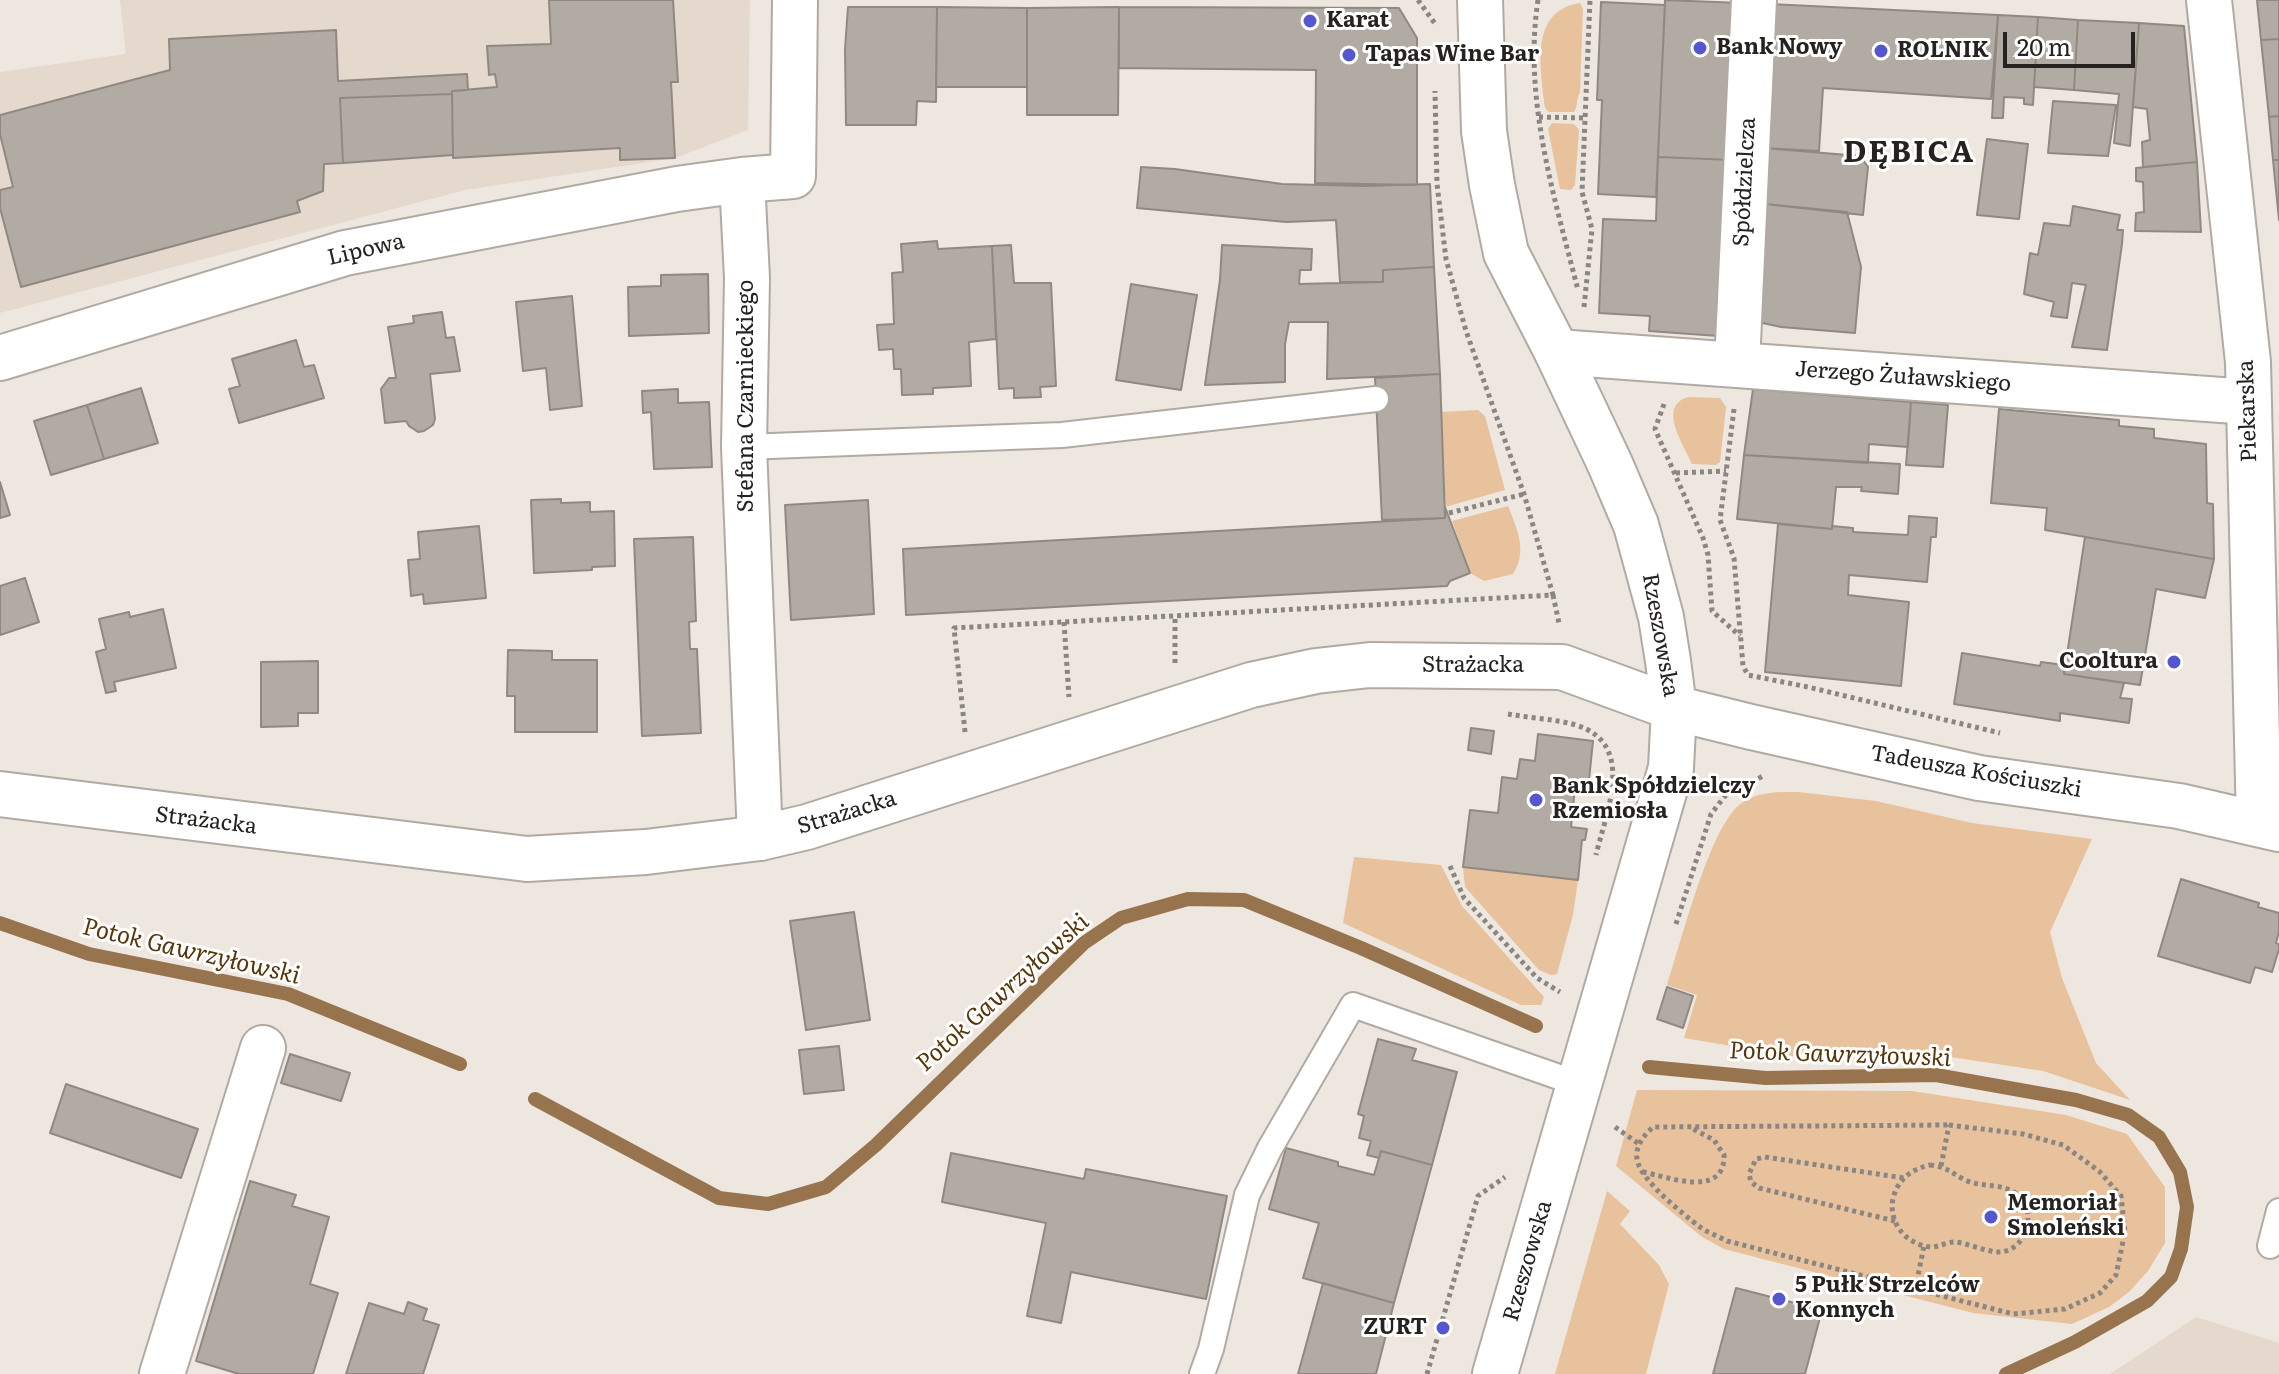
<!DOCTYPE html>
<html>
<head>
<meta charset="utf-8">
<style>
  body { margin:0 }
  #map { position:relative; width:2279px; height:1374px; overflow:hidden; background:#eee7df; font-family:Literata,serif }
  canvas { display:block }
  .scale { position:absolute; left:2003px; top:32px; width:132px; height:36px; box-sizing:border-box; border:4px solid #252220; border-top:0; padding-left:10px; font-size:24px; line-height:28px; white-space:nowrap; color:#252220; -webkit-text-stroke:6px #fff; paint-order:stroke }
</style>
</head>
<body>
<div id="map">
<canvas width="2279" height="1374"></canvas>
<div class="scale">20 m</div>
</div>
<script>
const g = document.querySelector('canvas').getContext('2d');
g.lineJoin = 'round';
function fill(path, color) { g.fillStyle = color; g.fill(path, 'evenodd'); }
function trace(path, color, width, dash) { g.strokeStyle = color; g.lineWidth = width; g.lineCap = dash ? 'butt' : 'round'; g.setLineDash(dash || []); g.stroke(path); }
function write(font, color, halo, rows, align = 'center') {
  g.font = font + ' Literata,serif'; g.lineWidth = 6; g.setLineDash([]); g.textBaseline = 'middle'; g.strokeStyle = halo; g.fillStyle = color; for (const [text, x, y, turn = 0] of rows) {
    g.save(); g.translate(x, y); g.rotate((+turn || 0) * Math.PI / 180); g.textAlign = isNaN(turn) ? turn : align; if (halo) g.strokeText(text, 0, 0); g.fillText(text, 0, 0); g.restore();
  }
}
const built = new Path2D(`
  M120 0H750L748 130 675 158 465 190 0 313V72L126 54Z
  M2196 1317 2279 1343V1374H2110Z`);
const green = new Path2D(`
  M1580 3 1583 9 1580 92C1576 99 1578 106 1574 112H1549L1545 108C1541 70 1528 11 1580 3Z
  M1552 123 1574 124 1579 130 1575 185 1571 190 1560 189 1548 129Z
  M1689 397 1720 398 1726 407 1720 462 1716 465 1692 464C1684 445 1656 405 1689 397Z
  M1478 410 1485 416 1505 490 1445 507 1441 412Z
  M1508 506C1517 529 1528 551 1513 574L1484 581 1470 573 1452 521Z
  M1798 792 1876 801 1972 823 2092 839 2050 932 2062 978 2096 1063 2130 1100 2043 1071 1944 1056 1797 1057 1684 1038 1697 995 1667 985C1681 943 1708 833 1738 806 1755 791 1778 792 1798 792Z
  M1354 857 1441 865 1462 906 1544 997 1541 1005H1521L1343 923Z
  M1463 867 1578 880 1573 915 1557 974 1551 975 1539 970 1465 887Z
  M1637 1090 1912 1091 2066 1115 2127 1134 2165 1187V1243L2148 1271 2129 1292 2109 1307 2072 1324 1973 1313 1724 1249 1702 1237 1616 1166Z
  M1607 1191 1630 1211 1620 1224 1659 1265 1669 1284 1646 1374H1555Z`);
const stream = new Path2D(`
  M0 923 89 954 288 994 460 1064
  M1649 1067 1766 1078 1936 1075 2076 1100 2128 1115 2159 1137 2180 1172 2187 1207 2181 1249 2171 1277 2147 1301 2075 1342 2006 1374
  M535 1099 719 1198 768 1204 826 1187 876 1145 1084 943 1121 918 1188 899 1244 900 1361 948 1536 1026`);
const building = new Path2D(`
  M549 0H673L678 82H671L675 158 620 160V148L453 158 452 91 497 87 495 74 489 75 487 46 551 44Z
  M1665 0 1740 3 1732 160 1658 157Z
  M2257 0H2279V39L2261 40Z
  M1601 2 1665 5 1656 197 1598 194 1602 100H1597Z
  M1769 4 1998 15 1991 99 1823 88 1819 151 1763 148Z
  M848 7H937L936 102 917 101 916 125H846L845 49Z
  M937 7 1027 8V87H936Z
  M1119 7 1118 115H1027V8Z
  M1119 7 1399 8 1417 38V185L1315 183 1316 70 1119 68Z
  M1998 15 2038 17 2033 105 2024 104V98L2004 97 2003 118H1992Z
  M2038 17 2078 20 2074 90 2034 87Z
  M2078 20 2139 23 2130 146 2114 143 2119 94 2074 90Z
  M2139 23 2184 26 2197 162 2143 167 2142 142 2150 140 2147 109 2133 107Z
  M336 30 338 81 467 74 468 90 452 91V94L340 98 343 163 324 164 323 191 297 201 300 212 21 287 0 208V190L13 187 0 134V115L170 70 169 39Z
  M2279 39V116L2269 117 2261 40Z
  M452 94 453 155 343 163 340 98Z
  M2053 101 2116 105 2108 156 2048 153Z
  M2279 116V160H2273L2269 117Z
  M1987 139 2028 144 2019 219 1977 215Z
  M1763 148 1860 156 1868 167 1863 215 1765 204Z
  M1658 157 1732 160 1718 336 1649 331 1650 316 1599 313 1603 219 1656 221Z
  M2273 160H2279V220Z
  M2197 162 2201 232 2135 231 2136 213 2144 212 2143 182 2136 181V168Z
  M1141 167 1175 169 1282 184 1366 186 1430 184 1434 267 1383 270V282H1340L1336 220 1286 222 1137 208Z
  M1765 204 1847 212 1861 267 1855 333 1781 327 1758 322Z
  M2073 206 2120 215 2117 230H2123L2122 244 2107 350 2072 347 2086 285 2072 283 2067 318 2051 316 2054 302 2024 294 2030 253 2038 255 2044 223 2070 226Z
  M937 241 938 249 992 246 996 339 969 342 971 386 933 388V394L902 395 901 369H894L893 349 879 350 877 325 894 324 892 273 903 272 901 244Z
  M1011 245 1014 283H1051L1056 386 1040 387 1041 397 1014 398V388L999 389 992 246Z
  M1222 245 1312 249 1311 270H1300L1299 284 1383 282V270L1434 267 1440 374 1327 379 1328 322H1289L1285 344V382L1205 385 1220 280Z
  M708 274 709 333 629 336 628 287 661 286V275Z
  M1131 284 1197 295 1181 390 1116 380Z
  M572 296 582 406 550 410 546 368 523 371 516 302Z
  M442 312 446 338 454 337 460 371 430 374 435 419 433 425 424 431 418 432 409 426 406 421 385 423 381 389 389 378H396L388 327 414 323 413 316Z
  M296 340 304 367 314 365 324 398 239 423 229 389 240 386 232 359Z
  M1440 374 1445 518 1382 520 1375 378Z
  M141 388 158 443 104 459 87 405Z
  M678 389V403L709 402 712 467 654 469 651 412 643 413 642 391Z
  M1753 389 1911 402 1908 447 1869 444 1868 463 1744 455Z
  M1911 402 1948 405 1943 467 1906 465Z
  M87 405 104 459 51 475 34 421Z
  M1999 409 2119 420V426L2154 429V438L2206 444 2207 503 2213 504 2214 559 2045 530 2047 508 1991 503Z
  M1744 455 1900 464 1898 494 1861 491 1862 487H1836L1832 529 1737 519Z
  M0 482 10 515 0 518Z
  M561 499V503L590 502V512L614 511 615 566 592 567V570L534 573 531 500Z
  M868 500 874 614 791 620 785 505Z
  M1445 507 1470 573 1450 581 1447 586 906 615 903 549 1445 518Z
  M1909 516 1937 518 1936 537H1931L1927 582 1849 575 1848 595 1909 602 1901 686 1765 672 1778 524 1832 529V526L1853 528V532L1908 535Z
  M479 526 486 598 424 604 423 594 411 596 408 560 420 559 418 532Z
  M693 537 696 621 689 622 690 649H697L701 733 642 736 634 539Z
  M2085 537 2214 559 2205 598 2156 589 2140 685 2064 674Z
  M25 578 39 622 0 635V586Z
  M163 609 176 668 114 682 116 691 106 693 96 652 106 649 99 619 129 612 130 617Z
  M508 650 552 651V660H597V732H515V696H507Z
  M1962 653 2040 666 2041 662 2064 665V674L2124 683 2120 698 2132 699 2129 723 2060 713V721L1954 704Z
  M318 661V713H298V726L261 727V662Z
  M1471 728 1494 731 1491 754 1468 750Z
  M1538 734 1593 741 1589 780 1592 781 1591 790 1575 788 1571 827 1587 829 1585 840H1582L1578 880 1463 867 1470 810 1498 813 1502 777 1517 779 1520 759 1535 761Z
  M2181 879 2259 903 2258 907 2279 913V932L2276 943 2279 944V949L2272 972 2255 967 2250 983 2158 956Z
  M854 912 870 1020 806 1030 790 921Z
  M1667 987 1693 996 1683 1028 1657 1019Z
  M1378 1039 1416 1049 1412 1060 1457 1072 1432 1165 1381 1151 1379 1158 1367 1155 1371 1141 1359 1138 1364 1116 1358 1114Z
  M839 1046 844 1090 804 1094 799 1050Z
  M290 1054 350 1073 341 1101 281 1083Z
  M66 1084 198 1129 181 1178 50 1133Z
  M1286 1148 1338 1162V1166L1374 1175 1381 1151 1432 1165 1394 1303 1303 1278 1319 1223 1269 1209Z
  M951 1153 1084 1179 1086 1169 1227 1196 1206 1299 1071 1272 1061 1323 1027 1316 1046 1223 942 1202Z
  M250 1181 296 1195 292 1206 329 1217 310 1284 338 1293 313 1374H239L196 1361Z
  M1323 1283 1394 1303 1376 1374H1298Z
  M1736 1288 1822 1310 1805 1374H1713Z
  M408 1302 427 1309 423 1320 439 1325 423 1374H346L369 1303 404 1314Z`);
const path = new Path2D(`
  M1418 0 1436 25
  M1538 0C1523 98 1554 196 1578 290
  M1539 117 1585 118
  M1584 307 1592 229 1582 192 1590 0
  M1664 404 1655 429 1703 538 1708 555 1712 611 1740 636
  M1734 409 1720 520 1734 558 1743 666 1748 675 1808 687 2000 733
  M1676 473 1726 471
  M1449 513 1524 494
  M1553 595 1559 623
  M1064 622 1069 697
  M1175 663V616
  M1508 714C1530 718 1555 719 1576 725 1637 744 1606 812 1596 855
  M965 732 954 628 1553 595 1524 494 1466 331 1446 259 1437 184 1435 91
  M1450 866 1464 898 1537 978 1560 992
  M1676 924 1711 814 1725 796 1763 776
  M1949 1125 2023 1134 2063 1145 2099 1171 2121 1196 2125 1232 2116 1275 2100 1293 2065 1309 2013 1314 1727 1241C1718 1236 1708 1233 1700 1227 1683 1214 1640 1180 1637 1159 1635 1146 1644 1135 1653 1127Z
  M1615 1127 1639 1144
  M1930 1165C1946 1167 1951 1172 1963 1179 1981 1189 2006 1181 2021 1198 2039 1220 2020 1259 1991 1251 1979 1249 1966 1243 1955 1242 1947 1242 1939 1247 1931 1247 1905 1245 1886 1220 1894 1195 1900 1177 1913 1169 1930 1165Z
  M1941 1166 1949 1125
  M1643 1172C1668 1177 1725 1199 1724 1155L1714 1140 1693 1129
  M1895 1221 1759 1188 1751 1182 1749 1174 1756 1159 1765 1157 1904 1178
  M1915 1290 1924 1246
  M1427 1374 1478 1196 1505 1177`);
const lane = new Path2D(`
  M744 447 1062 435 1376 399
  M2270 1246 2279 1211
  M1202 1374 1211 1349 1247 1195 1270 1148 1353 1005 1579 1084`);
const street = new Path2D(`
  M2209 0 2248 362 2259 824
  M1557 352 2249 402
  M0 358 345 253 677 189 742 180
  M1737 364 1754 0
  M760 838 744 447 747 278 742 180 793 176 795 0
  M162 1374 263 1048`);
const secondary = new Path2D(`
  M1480 0 1484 131 1492 185 1506 253 1557 352 1610 464 1636 525 1661 617 1668 661 1674 708 1671 768 1495 1374
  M0 794 527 859 646 852 760 838 807 827 1251 685 1316 671 1370 665 1562 667 1674 708 1751 727 1979 778 2179 806 2279 829`);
const markers = [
  [1310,21,8,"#5457ce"],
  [1700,48,8,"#5457ce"],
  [1881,51,8,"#5457ce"],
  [1349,55,8,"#5457ce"],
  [2174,662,8,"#5457ce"],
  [1536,800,8,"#5457ce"],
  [1991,1217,8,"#5457ce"],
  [1779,1299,8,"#5457ce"],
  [1443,1328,8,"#5457ce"]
];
const poiNames = [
  ["Karat",1326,21],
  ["Bank Nowy",1716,48],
  ["ROLNIK",1897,51],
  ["Tapas Wine Bar",1365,55],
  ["Cooltura",2158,662,"right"],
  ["Bank Spółdzielczy",1552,787],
  ["Rzemiosła",1552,812],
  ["Memoriał",2007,1204],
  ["Smoleński",2007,1229],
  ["5 Pułk Strzelców",1795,1286],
  ["Konnych",1795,1311],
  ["ZURT",1427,1328,"right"]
];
const streetNames = [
  ["Spółdzielcza",1745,182,-87],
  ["Lipowa",366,250,-13],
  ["Jerzego Żuławskiego",1903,377,4],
  ["Stefana Czarnieckiego",747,396,-90],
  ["Piekarska",2248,411,-92],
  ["Rzeszowska",1660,635,80],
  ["Strażacka",1473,666],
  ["Tadeusza Kościuszki",1976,772,10],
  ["Strażacka",847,813,-17],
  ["Strażacka",206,821,7],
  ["Rzeszowska",1528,1261,-74]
];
const waterNames = [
  ["Potok Gawrzyłowski",191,952,13],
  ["Potok Gawrzyłowski",1003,993,-42],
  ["Potok Gawrzyłowski",1840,1055,2]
];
const districtNames = [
  ["DĘBICA",1909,153]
];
fill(built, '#e5d8cc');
fill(green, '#e7c29c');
trace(stream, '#98744e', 14);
fill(building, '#b2aba4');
trace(building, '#908983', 2);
trace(lane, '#b1aaa3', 28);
trace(street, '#b1aaa3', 48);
trace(secondary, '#b1aaa3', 48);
trace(path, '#8b8681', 5, [4, 4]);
trace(lane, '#fff', 24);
trace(street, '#fff', 44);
trace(secondary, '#fff', 44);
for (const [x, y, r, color] of markers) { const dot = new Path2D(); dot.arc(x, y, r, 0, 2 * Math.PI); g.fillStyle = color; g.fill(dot); trace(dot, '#fff', 3); }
write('bold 22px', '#252220', '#fff', poiNames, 'left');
write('22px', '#252220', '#fff', streetNames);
write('italic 24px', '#58360a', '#fff', waterNames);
g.letterSpacing = '2px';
write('bold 30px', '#252220', '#fff', districtNames);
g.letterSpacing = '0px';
</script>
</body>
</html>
